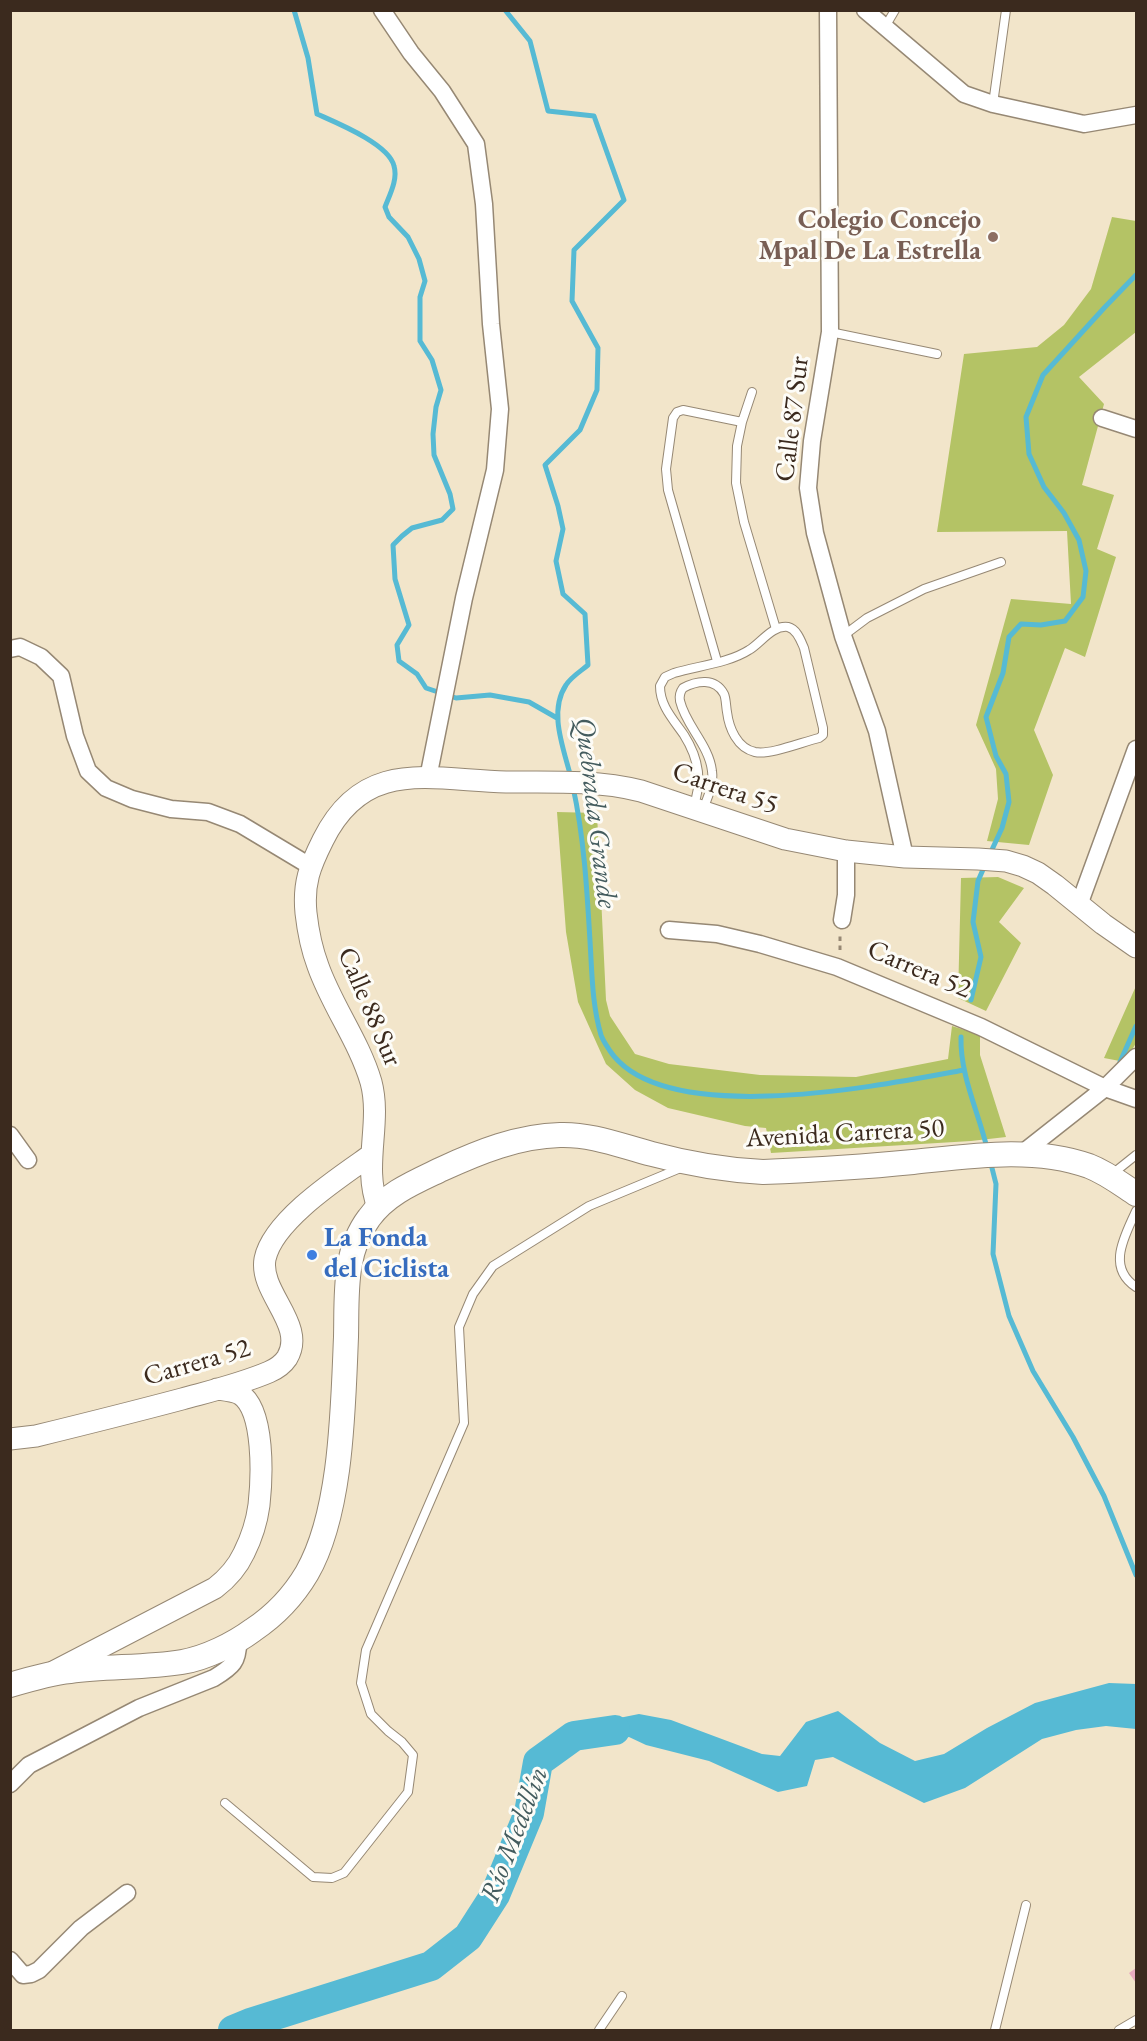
<!DOCTYPE html>
<html>
<head>
<meta charset="utf-8">
<style>
  body { margin:0 }
  #map { position:relative; width:1147px; height:2041px; overflow:hidden; background:#f2e5ca; font-family:"EB Garamond",serif }
  canvas { display:block }
  .frame { position:absolute; inset:0; border:12px solid #3b2a1e; pointer-events:none }
</style>
</head>
<body>
<div id="map">
<canvas width="1147" height="2041"></canvas>
<div class="frame"></div>
</div>
<script>
const g = document.querySelector('canvas').getContext('2d');
g.lineJoin = 'round';
function fill(path, color) { g.fillStyle = color; g.fill(path, 'evenodd'); }
function trace(path, color, width, dash) { g.strokeStyle = color; g.lineWidth = width; g.lineCap = dash ? 'butt' : 'round'; g.setLineDash(dash || []); g.stroke(path); }
function write(font, color, halo, rows, align = 'center') {
  g.font = font + ' "EB Garamond",serif'; g.lineWidth = 6; g.setLineDash([]); g.textBaseline = 'middle'; g.strokeStyle = halo; g.fillStyle = color; for (const [text, x, y, turn = 0] of rows) {
    g.save(); g.translate(x, y); g.rotate((+turn || 0) * Math.PI / 180); g.textAlign = isNaN(turn) ? turn : align; if (halo) g.strokeText(text, 0, 0); g.fillText(text, 0, 0); g.restore();
  }
}
const green = new Path2D(`
  M1112 217 1136 221V332L1079 377 1104 404 1082 485 1114 495 1097 549 1116 557 1085 657 1065 648 1034 730 1053 775 1029 845 987 841 998 799 996 769 976 725 1011 599 1071 604 1067 531 937 532 964 354 1037 347 1064 325 1091 289Z
  M557 812 597 813 606 1000 610 1016 635 1054 669 1064 760 1075 856 1077 948 1059 952 1026 980 1035V1055L1006 1137 971 1141 771 1153 766 1128 745 1126 668 1108 635 1090 606 1064 578 1002 566 932Z
  M998 877 1024 888 999 922 1021 943 986 1011 958 998 961 878Z
  M1136 986V1043L1125 1062 1104 1058Z`);
const water = new Path2D(`
  M1109 1683 1136 1684V1729L1106 1726 1076 1730 1042 1739 965 1788 924 1803 833 1757 815 1760 807 1786 778 1792 709 1761 646 1745 629 1737 575 1749 574 1727 639 1714 671 1720 762 1754 780 1756 806 1722 838 1711 880 1743 915 1761 944 1754 987 1728 1035 1703Z`);
const stream = new Path2D(`
  M294 10 308 58 317 114C337 123 389 144 394 166 398 179 390 194 385 207L389 217 408 237 419 259 425 281 420 297V341L432 360 441 390 436 407 433 434 434 455 450 494 453 509 442 520 412 528 402 536 393 545 395 579 409 625 397 645 399 661 417 674 426 688 456 698 490 695 529 702 557 718
  M505 10 530 41 548 111 594 116 624 200 574 250 572 301 598 348 597 390 580 430 545 465 558 506 563 529 556 561 563 594 585 614 588 665C581 671 571 677 566 685 548 712 564 749 571 778
  M573 787C584 837 587 890 590 941 592 972 592 1005 601 1035 603 1041 607 1046 610 1051 664 1130 883 1085 964 1070
  M990 854 1002 828 1009 802 1006 774 996 756 986 717 1003 673 1009 637 1021 624 1041 625 1065 621 1083 597 1086 571 1079 540 1064 513 1044 487 1029 454 1026 417 1043 375 1105 307 1136 275
  M971 1000 981 957 973 922 978 881 985 865
  M961 1037C960 1075 978 1111 987 1148
  M1120 1062 1136 1026
  M990 1160 996 1184 993 1254 1009 1316 1033 1371 1073 1437 1104 1496 1136 1575`);
const river = new Path2D(`
  M233 2030 250 2023 431 1966 468 1937 495 1895 529 1813 538 1762 574 1736 615 1730`);
const building = new Path2D(`
  M1136 1968V1983L1129 1973Z`);
const path = new Path2D(`
  M840 950V936`);
const service = new Path2D(`
  M885 27 895 10
  M993 104 1006 10
  M830 332 937 354
  M752 392 742 422 737 446 736 483 744 522 776 629
  M843 636 867 618 924 589 1001 562
  M717 661 668 490 666 469 673 418 677 412 683 410 742 422
  M693 807C703 782 698 757 684 735 673 719 660 706 660 686L665 677 674 673C697 666 729 663 749 650 761 643 772 625 788 627 797 629 801 641 804 648L823 728V735L819 738C802 742 771 755 755 752 737 748 729 728 727 712 726 707 726 698 724 694 715 677 696 681 683 688 680 692 679 696 680 701 686 726 709 745 712 771 714 785 707 799 702 812
  M1111 1175 1136 1155
  M1136 1211C1125 1236 1106 1267 1136 1287
  M225 1803 313 1877 332 1878 344 1873 408 1792 413 1755 402 1742 388 1731 371 1714 361 1683 366 1650 464 1423 459 1327 473 1294 493 1266 589 1206 683 1167
  M599 2030 622 1996
  M995 2030 1026 1905
  M1119 2030 1136 2020`);
const minor = new Path2D(`
  M382 10 411 53 442 91 476 144 484 204 491 324 500 409 495 470 464 598 428 778
  M828 10 830 332 812 441 808 488 815 533 843 636 877 731 905 857
  M865 10 964 94 993 104 1084 124 1136 115
  M1102 418 1136 429
  M10 649 20 647 41 657 61 676 75 736 88 771 106 788 132 799 171 809 208 812 240 824 310 866
  M1079 905 1136 749
  M842 920 846 895V851
  M669 930 717 934 760 944 837 967 981 1027 1105 1088 1136 1099
  M10 1135 28 1160
  M1020 1155 1105 1088 1136 1057
  M10 1784 29 1765 87 1735 139 1708 214 1678C232 1667 239 1662 238 1639
  M10 1960 23 1975 31 1974 39 1970 81 1928 127 1893`);
const tertiary = new Path2D(`
  M378 1207C362 1166 382 1123 371 1082 359 1041 332 1006 318 966 312 950 308 931 306 913 303 883 310 866 323 840 364 757 430 780 506 782 551 782 597 780 641 791L785 839 846 851 905 857 978 859 1006 861 1023 866 1038 873 1055 885 1103 924 1136 947
  M10 1439 36 1436C85 1424 133 1412 182 1399 211 1391 241 1384 269 1372 276 1369 283 1364 287 1358 307 1325 259 1293 265 1259 273 1220 340 1177 371 1155
  M55 1671 215 1588C228 1578 237 1568 244 1553 251 1539 257 1520 259 1505 262 1478 265 1410 240 1394 234 1391 224 1390 217 1389`);
const secondary = new Path2D(`
  M10 1685C30 1679 50 1673 70 1671 107 1666 145 1668 182 1662 206 1658 234 1644 253 1630 274 1616 294 1595 307 1573 342 1512 343 1407 346 1337 347 1297 343 1252 369 1218 387 1193 415 1182 442 1169 479 1152 518 1136 560 1135 592 1134 621 1146 652 1154 689 1164 725 1170 763 1172 813 1170 863 1167 913 1162 970 1156 1034 1146 1089 1166 1107 1173 1121 1184 1136 1194`);
const markers = [
  [993,237,6,"#8d6e63"],
  [312,1255,6,"#3f7fe0"]
];
const educationNames = [
  ["Colegio Concejo",981,221],
  ["Mpal De La Estrella",981,252]
];
const streetNames = [
  ["Calle 87 Sur",793,419,-83],
  ["Carrera 55",725,789,19],
  ["Carrera 52",919,970,23],
  ["Calle 88 Sur",369,1007,67],
  ["Avenida Carrera 50",845,1134,-3],
  ["Carrera 52",197,1363,-16]
];
const shopNames = [
  ["La Fonda",324,1239],
  ["del Ciclista",324,1270]
];
const waterNames = [
  ["Quebrada Grande",595,813,83],
  ["Río Medellín",515,1835,-69]
];
fill(green, '#b4c365');
fill(water, '#56bad4');
trace(stream, '#56bad4', 5);
trace(river, '#56bad4', 30);
fill(building, '#e8acc0');
trace(service, '#968874', 10);
trace(minor, '#968874', 19);
trace(tertiary, '#968874', 23);
trace(secondary, '#968874', 26);
trace(path, '#968874', 3, [4.5, 4.5]);
trace(service, '#fff', 8);
trace(minor, '#fff', 16);
trace(tertiary, '#fff', 21);
trace(secondary, '#fff', 24);
for (const [x, y, r, color] of markers) { const dot = new Path2D(); dot.arc(x, y, r, 0, 2 * Math.PI); g.fillStyle = color; g.fill(dot); trace(dot, '#fdfcf7', 2); }
write('bold 27px', '#785e54', '#fdfcf7', educationNames, 'right');
write('27px', '#3b2a1e', '#fdfcf7', streetNames);
write('bold 27px', '#366cbe', '#fdfcf7', shopNames, 'left');
write('italic 28px', '#445c5e', '#fdfcf7', waterNames);
</script>
</body>
</html>
